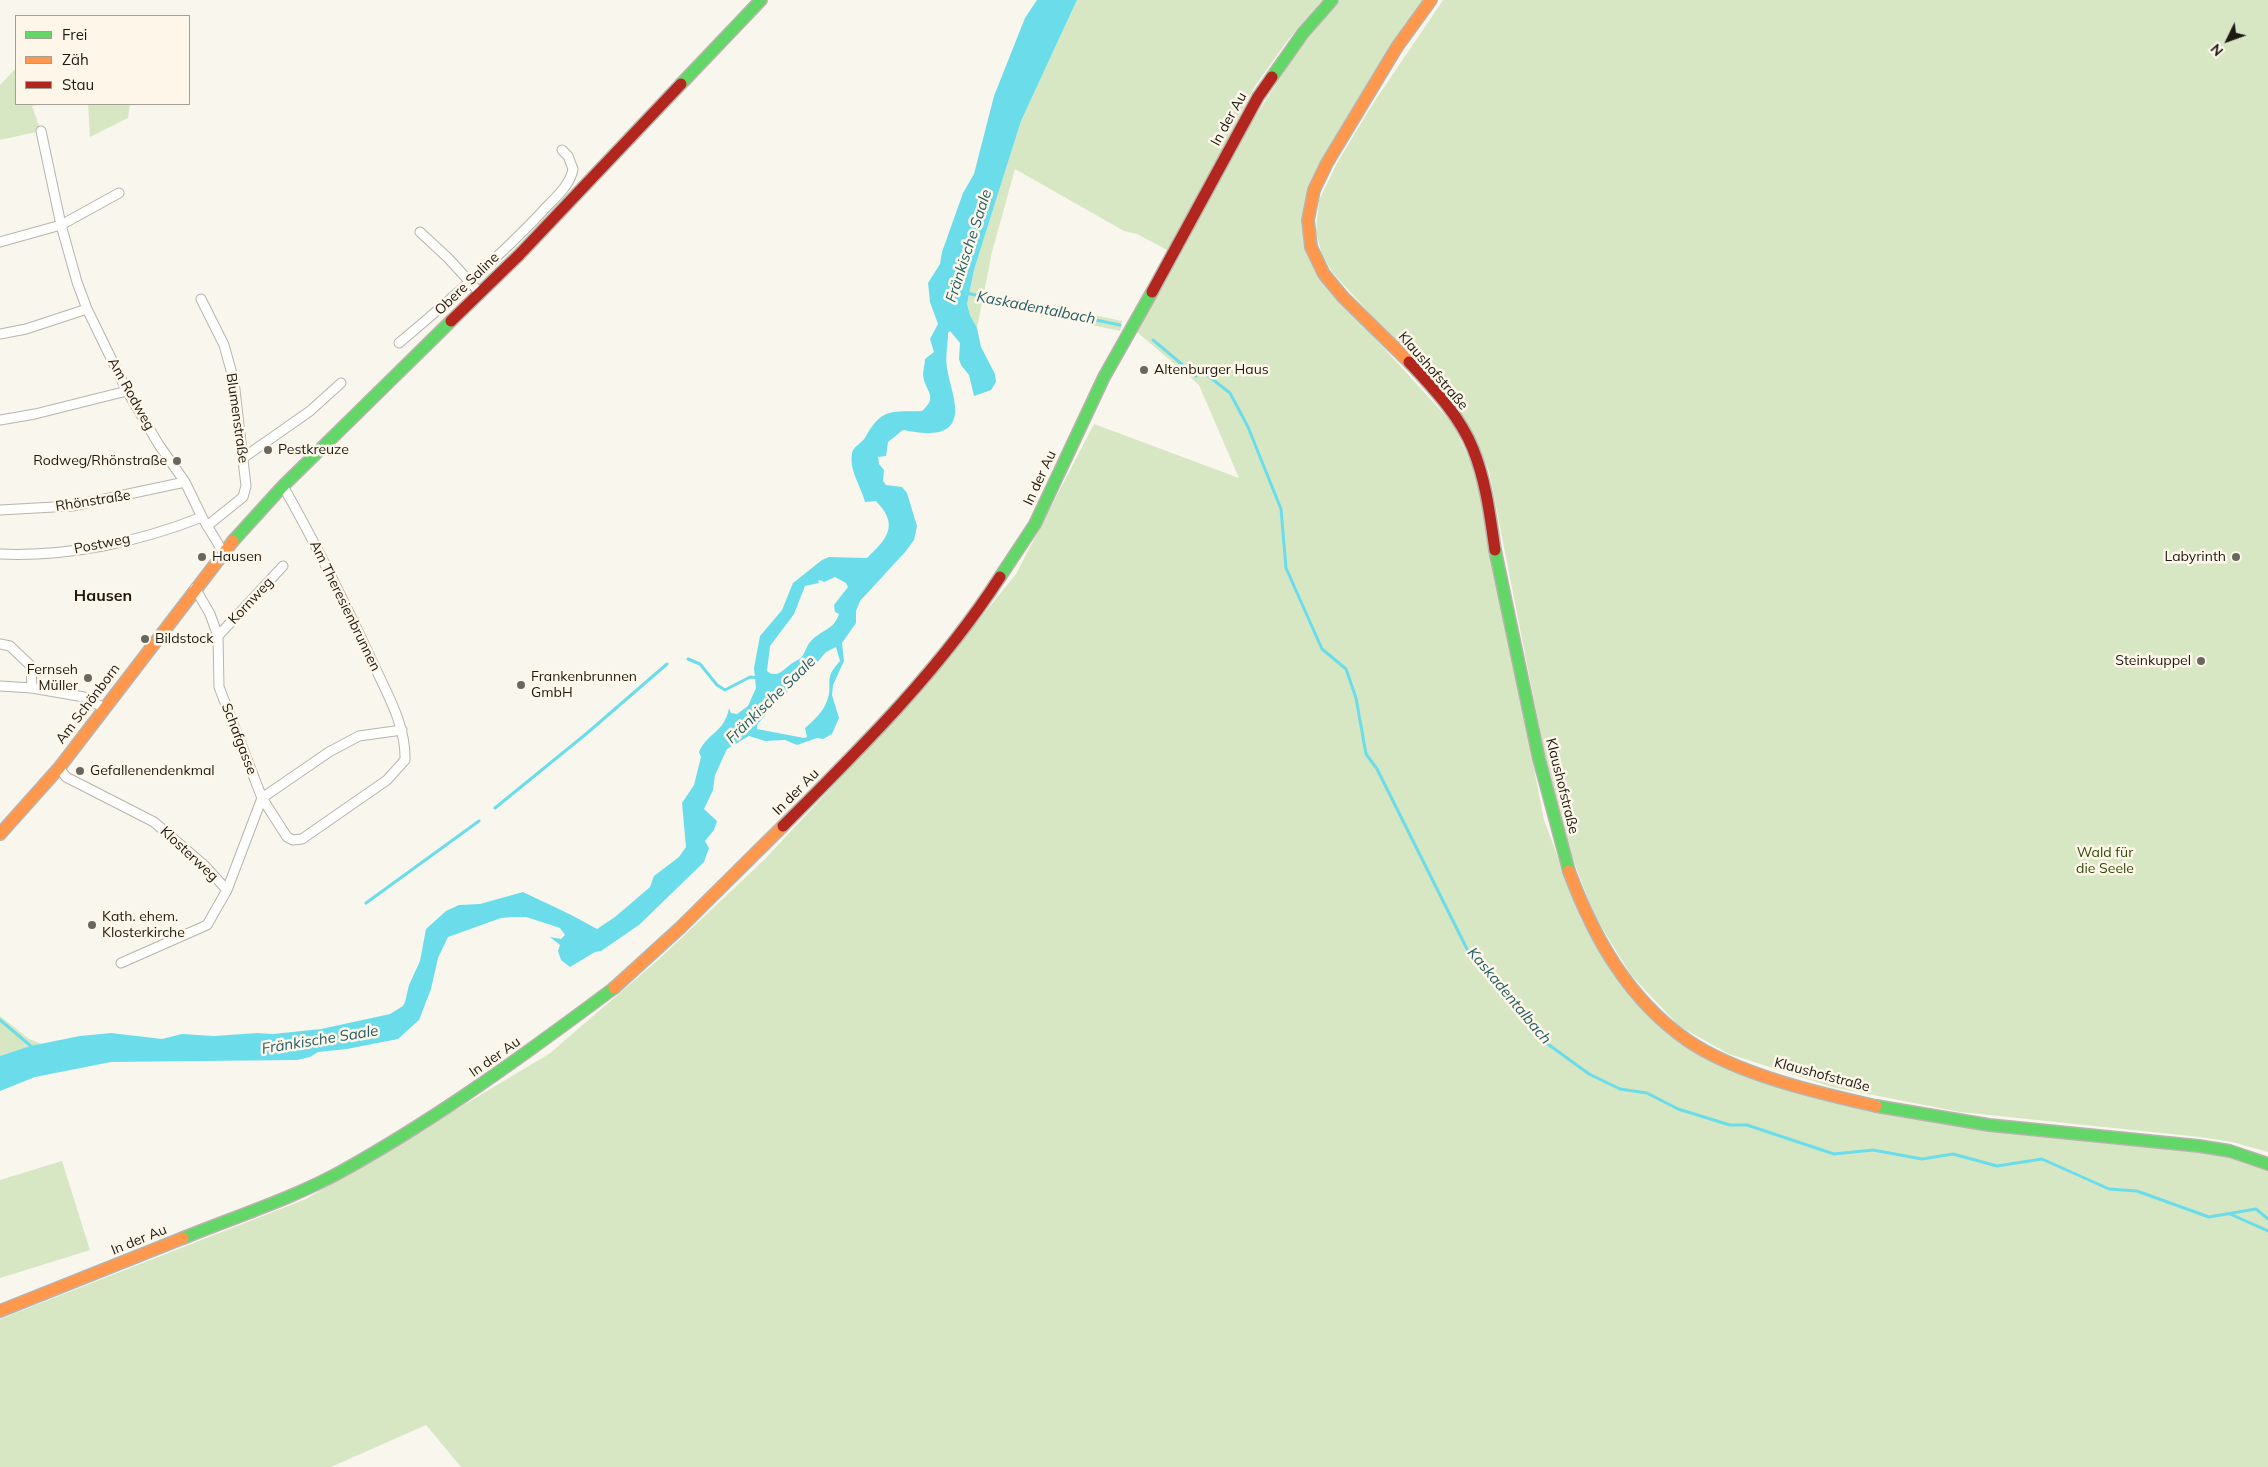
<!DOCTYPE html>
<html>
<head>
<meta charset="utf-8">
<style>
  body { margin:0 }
  #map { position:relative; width:2268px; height:1467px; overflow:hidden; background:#f9f6ee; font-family:Mulish,sans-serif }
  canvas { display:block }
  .legend { position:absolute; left:15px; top:15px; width:175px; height:90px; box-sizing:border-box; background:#fef7e9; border:1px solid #a49f94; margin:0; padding:6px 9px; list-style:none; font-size:15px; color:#1d1a14 }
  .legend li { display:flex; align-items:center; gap:10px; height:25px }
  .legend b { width:25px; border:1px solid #a49f94 }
  .north { position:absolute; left:2203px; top:15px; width:50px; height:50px; -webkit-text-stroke:4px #fef7e9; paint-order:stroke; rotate:228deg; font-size:14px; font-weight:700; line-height:20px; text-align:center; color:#1d1a14 }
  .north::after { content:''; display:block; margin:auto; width:18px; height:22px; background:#1d1a14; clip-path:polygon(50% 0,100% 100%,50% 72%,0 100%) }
</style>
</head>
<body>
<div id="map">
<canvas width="2268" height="1467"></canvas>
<ul class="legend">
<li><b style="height:6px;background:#63d668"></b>Frei</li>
<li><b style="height:6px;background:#ff974d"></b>Zäh</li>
<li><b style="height:6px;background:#b3261e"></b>Stau</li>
</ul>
<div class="north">N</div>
</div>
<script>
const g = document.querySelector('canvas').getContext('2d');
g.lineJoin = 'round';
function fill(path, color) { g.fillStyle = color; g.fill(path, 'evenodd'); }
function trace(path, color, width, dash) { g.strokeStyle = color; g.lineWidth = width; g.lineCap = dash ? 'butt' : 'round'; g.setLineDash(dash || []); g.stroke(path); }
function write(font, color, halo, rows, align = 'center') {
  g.font = font + ' Mulish,sans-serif'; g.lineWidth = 5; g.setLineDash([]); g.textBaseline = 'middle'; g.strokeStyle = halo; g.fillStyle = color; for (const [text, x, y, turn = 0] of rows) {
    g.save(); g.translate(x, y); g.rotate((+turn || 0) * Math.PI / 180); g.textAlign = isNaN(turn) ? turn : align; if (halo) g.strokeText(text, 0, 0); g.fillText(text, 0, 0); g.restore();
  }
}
const green = new Path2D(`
  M1077 0H1322L1288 40 1255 86 1169 251 1137 234 1124 231 1015 169 992 252 977 328 970 315 967 304 974 270 1021 121Z
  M1340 0H1426L1307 197 1322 280 1453 424 1477 475 1544 820 1582 921 1621 983 1671 1036 1724 1066 1828 1100 2229 1155 2268 1166V1467H461L426 1425 331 1467H0V1319L306 1199 549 1054 658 960 765 859 916 697 1016 574 1094 424 1239 478 1199 385 1137 332 1253 120 1302 44Z
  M1443 0H2268V1152L2232 1142 2200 1137 1960 1112 1832 1087 1729 1054 1679 1026 1631 975 1594 915 1557 817 1489 471 1464 417 1332 272 1321 252 1316 231 1319 200 1337 163 1372 105Z
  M16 68V104H42L32 106 41 131 0 140V85Z
  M88 104H130L128 118 90 137Z
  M1010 297 1122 321 1120 331 1011 308 1007 304Z
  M0 1016 29 1039 42 1044 30 1046 0 1056Z
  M62 1161 90 1250 0 1278V1180Z`);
const water = new Path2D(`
  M1037 0H1077L1021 121 974 270 967 304 970 315 977 328 981 347 995 374 996 382 991 390 974 396 969 375 961 365 959 359 960 343 950 331 948 333C948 345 945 356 947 368 949 381 954 394 955 406 958 440 923 434 903 430L888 442 886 456 878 457 879 464 884 470 883 481 886 485 902 487 907 493 917 526 914 540 906 551 860 601 856 611V623L842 643 844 661 833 685 832 695 839 718 832 734 823 739 817 738 797 745 785 740 765 741 749 736 727 749 715 775 713 790 704 809 717 821 714 830 705 841 709 848 704 862 639 925 601 951 595 952 570 967 561 960 558 951 560 945 550 937 561 939 565 935 560 928 551 925 526 917H514L501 918 448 937 438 958 431 989 419 1020 398 1039 347 1049 318 1052 310 1057 297 1060 111 1062 35 1077 0 1091V1056L30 1046 80 1036 111 1033 162 1039 182 1034 214 1036 257 1033 273 1034 321 1029 390 1014 403 1006 405 1002 409 985 420 961 426 929 446 911 459 905 480 904 523 892C548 904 573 915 597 929L615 917 650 887 654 876 679 857 686 847 682 803 694 785 701 757 699 752C707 733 725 732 729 708L731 713 737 714 748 706 756 688 754 668 760 636 782 610 793 583 822 560 829 557 867 558C888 538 899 525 876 501L865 502C861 486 849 471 852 453 854 445 863 443 866 436 882 407 894 412 922 411 939 396 925 392 923 375 923 370 925 364 925 359L934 352 930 339 938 324 930 302 928 283 940 264 942 252 963 193 974 174 994 96 1025 18ZM835 577 846 583 848 587 834 605 835 612 839 614C834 630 821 630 811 641 807 645 806 650 803 655 801 659 797 660 794 662 785 667 778 680 767 671L770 646 794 614 805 586 819 583 818 581 820 580 824 582ZM836 647 840 661C822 680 834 683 827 701 823 712 813 721 805 728L807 737 804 738 757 729V725L767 713 769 706 785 695 791 687 810 671 826 652Z`);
const stream = new Path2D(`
  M966 293 1120 325
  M1153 340 1196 376
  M1207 375 1230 393 1248 427 1281 509 1286 568 1322 649 1346 669 1356 698 1366 754 1377 769 1471 957 1545 1042 1589 1074 1620 1089 1647 1093 1678 1109 1730 1125H1747L1834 1154 1873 1150 1922 1159 1953 1154 1997 1166 2042 1159 2109 1189 2137 1191 2209 1217 2256 1209 2268 1219
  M688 659 700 664 717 685 725 690 750 677 759 678
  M495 808 586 734 667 664
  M366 903 479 821
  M0 1020 32 1047
  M2230 1214 2268 1231`);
const street = new Path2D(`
  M41 131 61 225 77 282 87 309 127 391 159 445 185 482 202 517 223 552
  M420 232 448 258 480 293
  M0 242 61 225 119 193
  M201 299 224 345 234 381 246 486 243 497 207 526
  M0 334 26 329 87 309
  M399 343C448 302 496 260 540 214 552 200 570 187 573 169L568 156 562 150
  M0 420 35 414 127 391
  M243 458 310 411 341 383
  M283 486C316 544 345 603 373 663 387 694 406 725 405 760L387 780 302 839 293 840 287 837 262 798 329 752 359 736 402 730
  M0 510 72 506 185 482
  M0 554C68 557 139 542 202 517
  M195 588 210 614 218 636 219 687 262 798 227 890
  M218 636 283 566
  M0 644 10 646 31 666 32 688
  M0 686 32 688 84 697 104 708
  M59 768 66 777 154 822 205 866 227 890 207 925 121 963`);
const fast = new Path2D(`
  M1272 77 1303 33 1332 0
  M681 84 761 0
  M233 541 283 486 451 321
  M1495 550 1539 759 1569 871
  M1000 577 1035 524 1104 377 1152 292
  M1876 1106 1989 1125 2199 1146 2230 1151 2268 1164
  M183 1238C237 1216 294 1198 344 1170 439 1117 527 1053 614 988`);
const slow = new Path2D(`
  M1409 362 1343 297 1324 274 1311 247 1308 220 1314 190 1327 163 1397 47 1431 0
  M0 834 59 768 233 541
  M1569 871C1593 936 1628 999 1687 1040 1736 1074 1818 1093 1876 1106
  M614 988 680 928 783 826
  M0 1311 183 1238`);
const jam = new Path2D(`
  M1152 292 1258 97 1272 77
  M451 321 519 255 681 84
  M1409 362C1433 388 1460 416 1473 449 1486 481 1490 516 1495 550
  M783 826C861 748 940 670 1000 577`);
const markers = [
  [1144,370,5,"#6a6760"],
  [268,450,5,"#6a6760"],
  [177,461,5,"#6a6760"],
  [202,557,5,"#6a6760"],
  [2236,557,5,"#6a6760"],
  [145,639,5,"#6a6760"],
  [2201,661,5,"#6a6760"],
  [88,678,5,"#6a6760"],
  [521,685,5,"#6a6760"],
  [80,771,5,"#6a6760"],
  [92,925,5,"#6a6760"]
];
const streetNames = [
  ["In der Au",1229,119,-61],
  ["Obere Saline",467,284,-44],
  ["Klaushofstraße",1433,371,49],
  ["Am Rodweg",131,394,61],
  ["Blumenstraße",237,418,82],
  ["In der Au",1040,478,-65],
  ["Rhönstraße",93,501,-9],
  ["Postweg",102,544,-11],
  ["Kornweg",251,601,-47],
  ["Am Theresienbrunnen",345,606,64],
  ["Am Schönborn",88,704,-53],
  ["Schafgasse",239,739,69],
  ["Klaushofstraße",1562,786,76],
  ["In der Au",796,792,-45],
  ["Klosterweg",189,854,43],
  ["In der Au",495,1057,-35],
  ["Klaushofstraße",1822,1075,15],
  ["In der Au",139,1240,-22]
];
const poiNames = [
  ["Altenburger Haus",1154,370],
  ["Pestkreuze",278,450],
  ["Rodweg/Rhönstraße",167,461,"right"],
  ["Hausen",212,557],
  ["Labyrinth",2226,557,"right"],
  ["Bildstock",155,639],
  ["Steinkuppel",2191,661,"right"],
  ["Fernseh",78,670,"right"],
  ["Müller",78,686,"right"],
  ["Frankenbrunnen",531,677],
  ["GmbH",531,693],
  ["Gefallenendenkmal",90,771],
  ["Kath. ehem.",102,917],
  ["Klosterkirche",102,933]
];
const parkNames = [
  ["Wald für",2105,853],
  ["die Seele",2105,869]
];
const waterNames = [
  ["Fränkische Saale",969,246,-72],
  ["Kaskadentalbach",1036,308,11],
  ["Fränkische Saale",771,700,-44],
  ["Kaskadentalbach",1509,996,50],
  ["Fränkische Saale",320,1040,-9]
];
const quarterNames = [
  ["Hausen",103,596]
];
fill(green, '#d7e7c4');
fill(water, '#6bddea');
trace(stream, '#6bddea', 3);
trace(street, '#b7b4ae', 11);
trace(fast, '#b7b4ae', 14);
trace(slow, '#b7b4ae', 14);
trace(jam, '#b7b4ae', 14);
trace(street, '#fefefc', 9);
trace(fast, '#63d668', 11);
trace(slow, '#ff974d', 11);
trace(jam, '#b3261e', 11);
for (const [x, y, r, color] of markers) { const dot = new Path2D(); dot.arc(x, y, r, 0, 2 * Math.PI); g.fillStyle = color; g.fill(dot); trace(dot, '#fef7e9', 2); }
write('14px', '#1d1a14', '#fef7e9', streetNames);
write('14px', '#1d1a14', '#fef7e9', poiNames, 'left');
write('14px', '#2f4b09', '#fef7e9', parkNames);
write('italic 15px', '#225f69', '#fef7e9', waterNames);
write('bold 16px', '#1d1a14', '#fef7e9', quarterNames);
</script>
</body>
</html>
